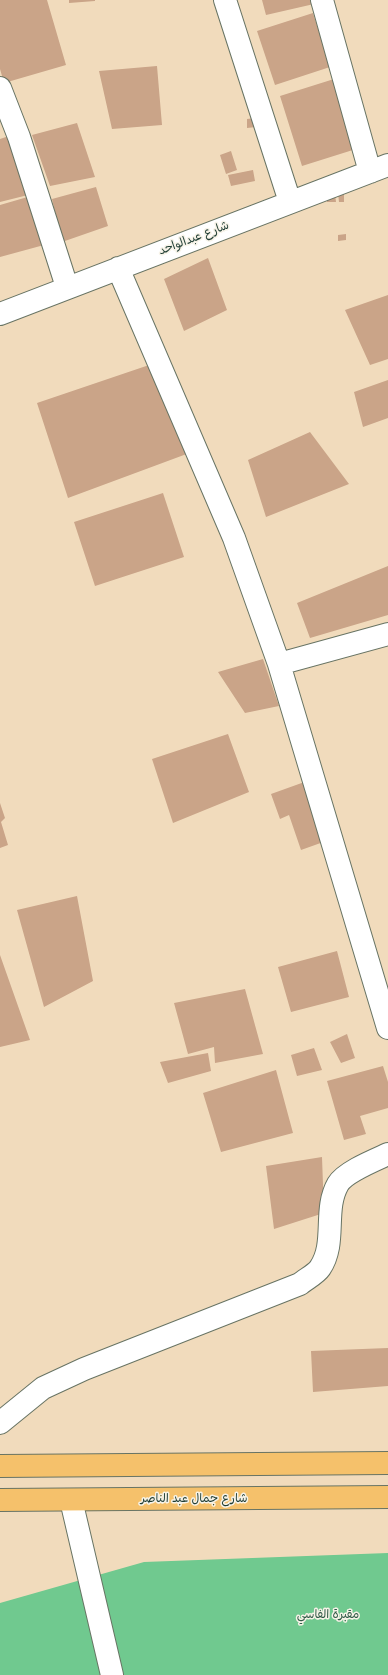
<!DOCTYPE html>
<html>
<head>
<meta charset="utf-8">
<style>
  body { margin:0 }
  canvas { display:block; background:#f1dbbc }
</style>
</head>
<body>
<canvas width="388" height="1675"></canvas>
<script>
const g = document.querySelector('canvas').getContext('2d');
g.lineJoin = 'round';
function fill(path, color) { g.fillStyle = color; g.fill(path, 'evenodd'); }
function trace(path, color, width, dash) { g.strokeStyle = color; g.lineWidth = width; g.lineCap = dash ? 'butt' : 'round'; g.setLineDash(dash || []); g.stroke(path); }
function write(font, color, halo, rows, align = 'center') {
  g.font = font + ' Mynerve,"Playpen Sans Arabic",sans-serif'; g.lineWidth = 3; g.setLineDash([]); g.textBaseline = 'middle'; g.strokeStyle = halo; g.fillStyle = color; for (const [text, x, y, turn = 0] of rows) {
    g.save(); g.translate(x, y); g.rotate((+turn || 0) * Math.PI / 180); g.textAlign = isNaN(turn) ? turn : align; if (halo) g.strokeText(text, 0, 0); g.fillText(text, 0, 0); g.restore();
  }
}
const green = new Path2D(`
  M388 1553V1675H0V1603L144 1562Z`);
const building = new Path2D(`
  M0 0H47L66 65 4 83 0 69Z
  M69 0H95V1L69 3Z
  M262 0H314V4L266 15Z
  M313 13 330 67 275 85 257 31Z
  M157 66 162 125 112 129 99 71Z
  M334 79 356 149 302 166 280 96Z
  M255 118 256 127 247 128V119Z
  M77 123 95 177 50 186 32 135Z
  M12 135 28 195 0 202V139Z
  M231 151 237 170 226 174 220 155Z
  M253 170 255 181 231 186 228 175Z
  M96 187 108 226 62 242 52 199Z
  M338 193H344V202H339Z
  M327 194H335L336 202H327Z
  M31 196 44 245 0 257V205Z
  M346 234V240L338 241V235Z
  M208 258 227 310 184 331 164 279Z
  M388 295V359L370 365 345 310Z
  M155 363 192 452 68 498 37 403Z
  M388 380V418L363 427 354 392Z
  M310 432 349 484 266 517 248 460Z
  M163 493 184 557 95 586 74 522Z
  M388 566V615L310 638 297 603Z
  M263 659 279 706 245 713 218 672Z
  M228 734 249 792 173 823 152 759Z
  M310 780 329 840 301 850 289 815 280 819 271 794Z
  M0 803 5 818 1 822 8 845 0 848Z
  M77 896 93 981 44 1007 17 910Z
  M337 951 349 997 291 1012 278 967Z
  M0 955 30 1040 0 1047Z
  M245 989 263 1054 215 1063 214 1047 188 1054 174 1003Z
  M347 1034 355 1058 341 1063 330 1042Z
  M314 1048 322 1070 297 1076 291 1055Z
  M208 1053 211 1071 168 1083 160 1062Z
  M383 1066 388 1082V1108L360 1116 366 1134 344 1140 327 1081Z
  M276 1070 293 1133 221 1152 203 1093Z
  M322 1157 324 1213 274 1229 266 1166Z
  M388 1348V1386L313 1392 311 1351Z`);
const street = new Path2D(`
  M225 0 290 202
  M322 0 370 172
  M0 88 19 137 67 287
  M118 268 234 538 279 664 388 1028
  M0 314 388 165
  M279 664 388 634
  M0 1423 43 1388 84 1369 300 1284C306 1279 316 1274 320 1268 337 1243 323 1210 338 1184 345 1172 375 1160 388 1154
  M71 1500 112 1675`);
const primary = new Path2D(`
  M0 1466 388 1463
  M0 1500 388 1497`);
const streetNames = [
  ["شارع عبدالواحد",194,239,-21],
  ["شارع جمال عبد الناصر",194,1499]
];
const parkNames = [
  ["مقبرة الفاسي",328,1615]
];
fill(green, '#70c98f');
fill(building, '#caa488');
trace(street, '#687464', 24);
trace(primary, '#687464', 24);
trace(street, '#fff', 22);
trace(primary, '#f5c16b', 22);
write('12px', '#1f3d34', '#f7f3e8', streetNames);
write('12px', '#2f5946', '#f7f3e8', parkNames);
</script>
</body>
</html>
